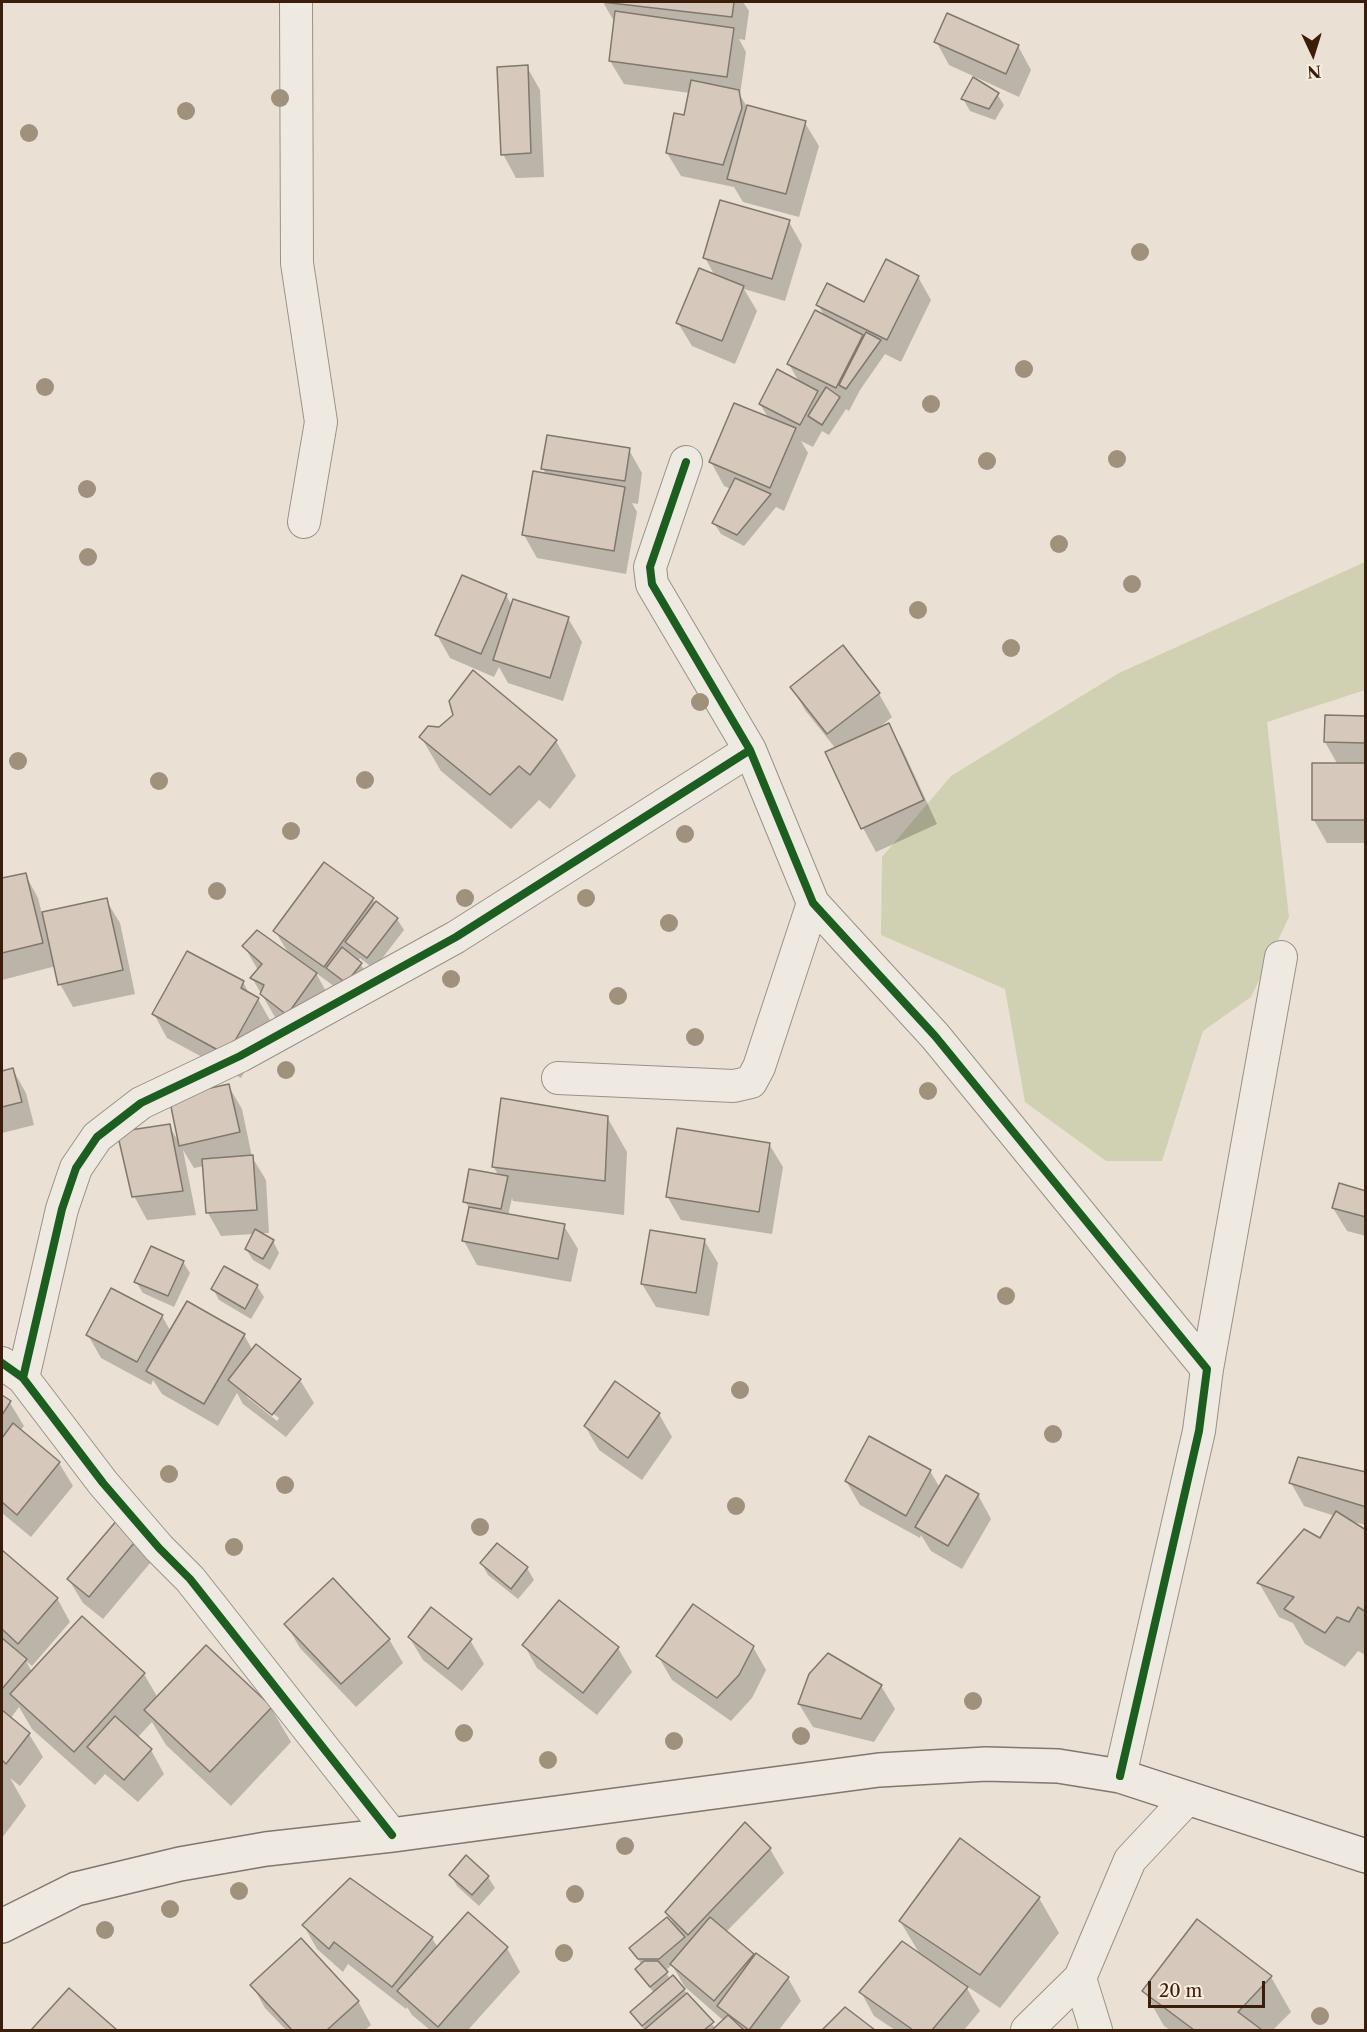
<!DOCTYPE html>
<html>
<head>
<meta charset="utf-8">
<style>
  body { margin:0 }
  #map { position:relative; width:1367px; height:2032px; overflow:hidden; background:#eae1d4; font-family:"Libre Caslon Text",serif }
  canvas { display:block }
  .frame { position:absolute; inset:0; border:3px solid #3a1e09; pointer-events:none }
  .north { position:absolute; left:1283px; top:24px; width:60px; height:60px; -webkit-text-stroke:4px #f7eddd; paint-order:stroke; rotate:176deg; font-size:16px; font-weight:700; line-height:24px; text-align:center; color:#3a1e09 }
  .north::after { content:''; display:block; margin:auto; width:21px; height:27px; background:#3a1e09; clip-path:polygon(50% 0,100% 100%,50% 72%,0 100%) }
  .scale { position:absolute; left:1148px; top:1981px; width:117px; height:27px; box-sizing:border-box; border:3px solid #3a1e09; border-top:0; padding-left:8px; font-size:18px; line-height:21px; white-space:nowrap; color:#3a1e09; -webkit-text-stroke:4px #f7eddd; paint-order:stroke }
</style>
</head>
<body>
<div id="map">
<canvas width="1367" height="2032"></canvas>
<div class="frame"></div>
<div class="north">N</div>
<div class="scale">20 m</div>
</div>
<script>
const g = document.querySelector('canvas').getContext('2d');
g.lineJoin = 'round';
function fill(path, color) { g.fillStyle = color; g.fill(path, 'evenodd'); }
function trace(path, color, width, dash) { g.strokeStyle = color; g.lineWidth = width; g.lineCap = dash ? 'butt' : 'round'; g.setLineDash(dash || []); g.stroke(path); }
const green = new Path2D(`
  M1365 562V690L1267 722 1289 917 1251 997 1203 1031 1162 1161H1106L1025 1102 1005 989 881 935 882 857 951 776 1119 673Z`);
const shadow = new Path2D(`
  M603 2H743L749 11 745 40 739 39 746 52 740 95 747 107 805 123 819 146 799 217 743 202 734 187 681 176 667 153 685 117 690 93 624 84 610 61 615 23Z
  M936 41 1018 46 1031 70 1019 97 949 65Z
  M527 67 540 90 544 177 516 178 503 154Z
  M997 94 1004 105 995 120 970 111 963 99Z
  M789 222 802 245 785 301 744 289 757 311 735 364 692 346 678 323 715 276 705 258Z
  M918 277 931 300 901 362 885 354 860 390 849 411 846 409 829 435 822 431 813 447 801 441 808 453 784 511 776 507 744 546 721 534 714 523 731 489 724 486 711 462 769 419 760 404 799 382 789 364 825 317 818 305 865 304Z
  M629 450 642 473 638 504 632 503 637 512 626 574 537 558 524 535 547 475 543 469Z
  M506 595 512 606 568 618 582 642 563 701 508 683 499 667 494 677 450 658 437 635Z
  M792 687 879 694 892 717 876 730 888 725 902 748 937 824 876 852 863 828 827 753 836 749 805 710Z
  M1366 717V843H1327L1314 820 1338 765 1325 742Z
  M421 737 556 741 576 776 550 809 539 800 511 829 441 771Z
  M25 874 38 898 42 914 106 900 120 923 135 994 73 1007 60 984 56 966 2 980V880Z
  M372 899 376 905 397 919 404 930 374 969 360 958 358 961 368 975 338 989 316 973 329 997 301 1037 275 1017 252 978 258 970 244 946 289 954 275 931Z
  M243 982 250 995 258 999 271 1022 241 1078 167 1038 154 1014Z
  M13 1070 26 1093 34 1125 2 1133V1073Z
  M228 1085 242 1109 252 1157 266 1180 269 1233H259L273 1241 279 1253 270 1270 253 1260 246 1249 254 1234 221 1236 208 1213 204 1166 194 1168 183 1150 196 1215 147 1220 134 1196 169 1126 180 1144Z
  M607 1117 627 1152 624 1215 513 1201 512 1198 508 1216 564 1226 578 1249 571 1282 477 1265 464 1241 470 1210 465 1201 499 1176 493 1166Z
  M769 1144 783 1167 772 1234 681 1220 667 1196Z
  M1366 1192V1236L1347 1231 1333 1208Z
  M704 1240 718 1263 709 1316 656 1307 642 1284Z
  M183 1262 190 1273 174 1307 143 1293 136 1282Z
  M257 1286 264 1297 251 1319 219 1300 213 1289Z
  M162 1316 171 1332 244 1335 253 1351 300 1380 314 1403 286 1437 243 1404 237 1393 218 1426 162 1394 153 1380 151 1385 101 1358 88 1335ZM247 1393 279 1418 277 1421 247 1397Z
  M2 1397 10 1403 24 1426 20 1431 59 1463 73 1486 31 1537 2 1513Z
  M659 1414 672 1437 642 1480 599 1450 585 1426Z
  M930 1471 940 1488 978 1495 991 1519 962 1569 931 1551 921 1535 920 1538 860 1505 846 1481Z
  M1366 1475V1525L1350 1521 1366 1532V1655L1358 1651 1345 1667 1305 1644 1293 1623 1279 1617 1259 1583 1320 1540 1335 1516 1304 1506 1291 1483Z
  M119 1521 151 1562 103 1619 83 1603 69 1580Z
  M497 1545 527 1568 534 1580 518 1599 488 1575 482 1564Z
  M2 1551 57 1598 70 1622 32 1666 26 1661 32 1672 82 1618 144 1674 158 1698 271 1708 291 1742 231 1806 166 1745 152 1722 137 1738 151 1750 164 1774 138 1802 105 1774 95 1785 32 1729 19 1707 10 1719 29 1734 43 1757 20 1786 10 1778 26 1806 2 1838Z
  M559 1602 618 1648 632 1672 597 1715 537 1668 524 1645Z
  M286 1624 389 1639 403 1663 356 1707 300 1648Z
  M409 1637 470 1640 484 1664 462 1691 423 1660Z
  M753 1647 766 1670 752 1698 731 1721 672 1680 658 1656Z
  M881 1686 895 1709 874 1742 813 1727 799 1704Z
  M745 1824 770 1849 784 1873 726 1932 755 1958 788 1978 801 2001 779 2030H644L632 2012 654 1993 636 1969 642 1965 631 1949 675 1926 667 1912ZM672 1965 685 1987 724 2021 716 2029 684 1990 670 1979 665 1971Z
  M451 1875 488 1877 495 1888 479 1906 457 1886Z
  M1039 1898 1059 1933 1000 2008 965 1985 980 2011 964 2030H895L874 2016 861 1992 921 1956 900 1921Z
  M1197 1921 1271 1977 1291 2012 1273 2030H1170L1164 2026 1144 1991Z
  M304 1926 432 1938 438 1948H507L520 1972 468 2030H430L412 2015 407 2007 406 2009 348 1964 343 1972 317 1949Z
  M252 1985 358 2001 371 2025 365 2030H286L265 2008Z
  M69 1990 115 2030H33Z
  M846 2009 873 2030H824Z`);
const building = new Path2D(`
  M602 2H734L732 17Z
  M615 11 734 28 727 77 609 61Z
  M947 13 1019 45 1006 74 934 42Z
  M528 65 531 153 501 155 497 67Z
  M973 77 999 93 989 109 961 99Z
  M691 80 739 90 742 108 723 165 666 153 674 113 684 115Z
  M747 105 806 121 786 194 727 179Z
  M720 200 790 220 772 279 703 258Z
  M886 259 919 276 887 340 816 305 827 283 864 302Z
  M699 268 744 286 722 341 676 323Z
  M815 310 863 335 836 388 787 364Z
  M866 332 881 340 846 389 839 385Z
  M777 369 818 391 800 425 759 404Z
  M826 387 840 397 822 425 808 416Z
  M734 403 796 428 770 488 709 462Z
  M547 435 630 448 625 481 541 469Z
  M533 471 625 487 614 551 522 535Z
  M735 478 771 494 737 535 712 523Z
  M462 575 507 594 481 654 435 635Z
  M513 599 569 617 550 678 493 660Z
  M843 645 880 693 827 734 790 687Z
  M473 670 557 740 530 775 519 766 490 795 419 737 428 726 439 727 453 715 449 701Z
  M1325 715 1366 716V748L1364 743 1324 742Z
  M889 723 924 800 861 829 825 752Z
  M1312 763H1366V820H1312Z
  M324 862 374 898 324 967 273 931Z
  M26 873 43 943 2 953V878Z
  M107 898 123 970 58 985 42 912Z
  M376 901 398 918 367 958 345 942Z
  M257 930 317 973 287 1015 260 994 264 985 250 978 262 964 242 946Z
  M342 947 362 963 346 983 326 968Z
  M187 951 244 981 241 988 259 998 227 1055 152 1014Z
  M13 1068 22 1102 2 1107V1071Z
  M229 1084 240 1132 179 1146 169 1097Z
  M501 1098 608 1116 605 1181 492 1167Z
  M170 1124 183 1191 132 1197 117 1132Z
  M677 1128 770 1143 759 1212 666 1197Z
  M253 1155 257 1210 206 1213 202 1159Z
  M469 1169 508 1176 501 1209 463 1202Z
  M1339 1183 1366 1191V1217L1332 1208Z
  M469 1207 565 1224 558 1259 462 1241Z
  M255 1229 274 1240 263 1259 245 1249Z
  M650 1230 705 1239 696 1293 641 1284Z
  M151 1246 184 1261 168 1296 134 1282Z
  M224 1266 258 1285 245 1309 211 1289Z
  M111 1288 163 1315 137 1362 86 1335Z
  M187 1301 245 1334 204 1404 146 1371Z
  M256 1344 301 1379 272 1415 228 1380Z
  M615 1381 660 1413 628 1458 584 1426Z
  M2 1395 11 1401 2 1415Z
  M13 1423 60 1462 17 1515 2 1502V1438Z
  M869 1436 931 1470 906 1516 845 1481Z
  M1298 1457 1366 1472V1507L1289 1483Z
  M946 1475 979 1494 948 1546 915 1527Z
  M1336 1511 1366 1530V1612L1358 1607 1349 1622 1337 1617 1325 1633 1284 1609 1294 1597 1257 1583 1304 1529 1320 1538Z
  M118 1519 139 1537 89 1597 67 1579Z
  M497 1543 528 1567 511 1589 480 1563Z
  M2 1550 58 1598 18 1644 2 1629Z
  M333 1578 390 1639 341 1684 284 1624Z
  M559 1600 619 1647 583 1693 522 1645Z
  M693 1604 754 1646 739 1675 717 1698 656 1656Z
  M431 1607 472 1639 448 1669 408 1637Z
  M82 1616 145 1673 74 1752 10 1694Z
  M2 1638 27 1659 2 1689Z
  M206 1645 272 1707 210 1772 144 1710Z
  M828 1653 882 1685 861 1719 798 1704 809 1674Z
  M2 1710 30 1733 6 1764 2 1760Z
  M115 1716 152 1749 124 1780 87 1747Z
  M745 1822 771 1848 688 1935 665 1912Z
  M960 1838 1040 1897 980 1975 899 1921Z
  M466 1855 489 1876 472 1895 449 1875Z
  M350 1878 433 1937 392 1987 334 1942 329 1949 302 1925Z
  M468 1912 508 1947 438 2027 397 1991Z
  M667 1917 685 1937 659 1959H638L629 1948Z
  M710 1917 754 1954 714 2001 670 1964Z
  M1197 1919 1272 1976 1238 2012 1262 2030H1194L1142 1991Z
  M301 1938 359 2001 327 2030H292L250 1985Z
  M902 1941 968 1987 932 2030H913L859 1992Z
  M756 1953 789 1977 749 2030 717 2006Z
  M644 1961H658L668 1972 650 1987 635 1969Z
  M673 1975 685 1989 642 2026 630 2012Z
  M69 1988 117 2030H31Z
  M687 1993 714 2022 704 2030H644Z
  M845 2007 875 2030H822Z
  M728 2015 744 2030H712Z`);
const street = new Path2D(`
  M296 2 297 263 321 422 304 522
  M750 750 813 903 935 1036 1207 1369 1199 1431 1120 1776
  M558 1078 734 1086 751 1082 759 1067 813 903
  M2 1363 23 1378 103 1483 159 1548 190 1579 392 1835
  M1207 1369 1281 957
  M23 1378 62 1209 76 1168 97 1137 141 1103 240 1056 456 937 750 750 652 584 650 567 686 462
  M1080 1978 1096 2030
  M1027 2030 1080 1978 1130 1860 1188 1798`);
const secondary = new Path2D(`
  M2 1926 76 1889 180 1864 266 1849 392 1835 879 1770 986 1764 1058 1766 1120 1776 1366 1856`);
const cycleway = new Path2D(`
  M750 750 813 903 935 1036 1207 1369 1199 1431 1120 1776
  M2 1363 23 1378 103 1483 159 1548 190 1579 392 1835
  M23 1378 62 1209 76 1168 97 1137 141 1103 240 1056 456 937 750 750 652 584 650 567 686 462`);
const trees = [
  [280,98],
  [186,111],
  [29,133],
  [1140,252],
  [1024,369],
  [45,387],
  [931,404],
  [1117,459],
  [987,461],
  [87,489],
  [1059,544],
  [88,557],
  [1132,584],
  [918,610],
  [1011,648],
  [700,702],
  [18,761],
  [365,780],
  [159,781],
  [291,831],
  [685,834],
  [217,891],
  [465,898],
  [586,898],
  [669,923],
  [451,979],
  [618,996],
  [695,1037],
  [286,1070],
  [928,1091],
  [1006,1296],
  [740,1390],
  [1053,1434],
  [169,1474],
  [285,1485],
  [736,1506],
  [480,1527],
  [234,1547],
  [973,1701],
  [464,1733],
  [801,1736],
  [674,1741],
  [548,1760],
  [625,1846],
  [239,1891],
  [575,1894],
  [170,1909],
  [105,1930],
  [564,1953],
  [1320,2016]
];
fill(green, '#d0d0b2');
fill(shadow, '#0003');
fill(building, '#d7c8bc');
trace(building, '#80776d', 1.5);
trace(street, '#9a9188', 34);
trace(secondary, '#80776d', 36);
trace(street, '#eeeae2', 32);
trace(secondary, '#eeeae2', 33);
trace(cycleway, '#1b5e20', 8);
g.fillStyle = '#9f917c';
for (const [x, y] of trees) { g.beginPath(); g.arc(x, y, 9, 0, 2 * Math.PI); g.fill(); }
</script>
</body>
</html>
